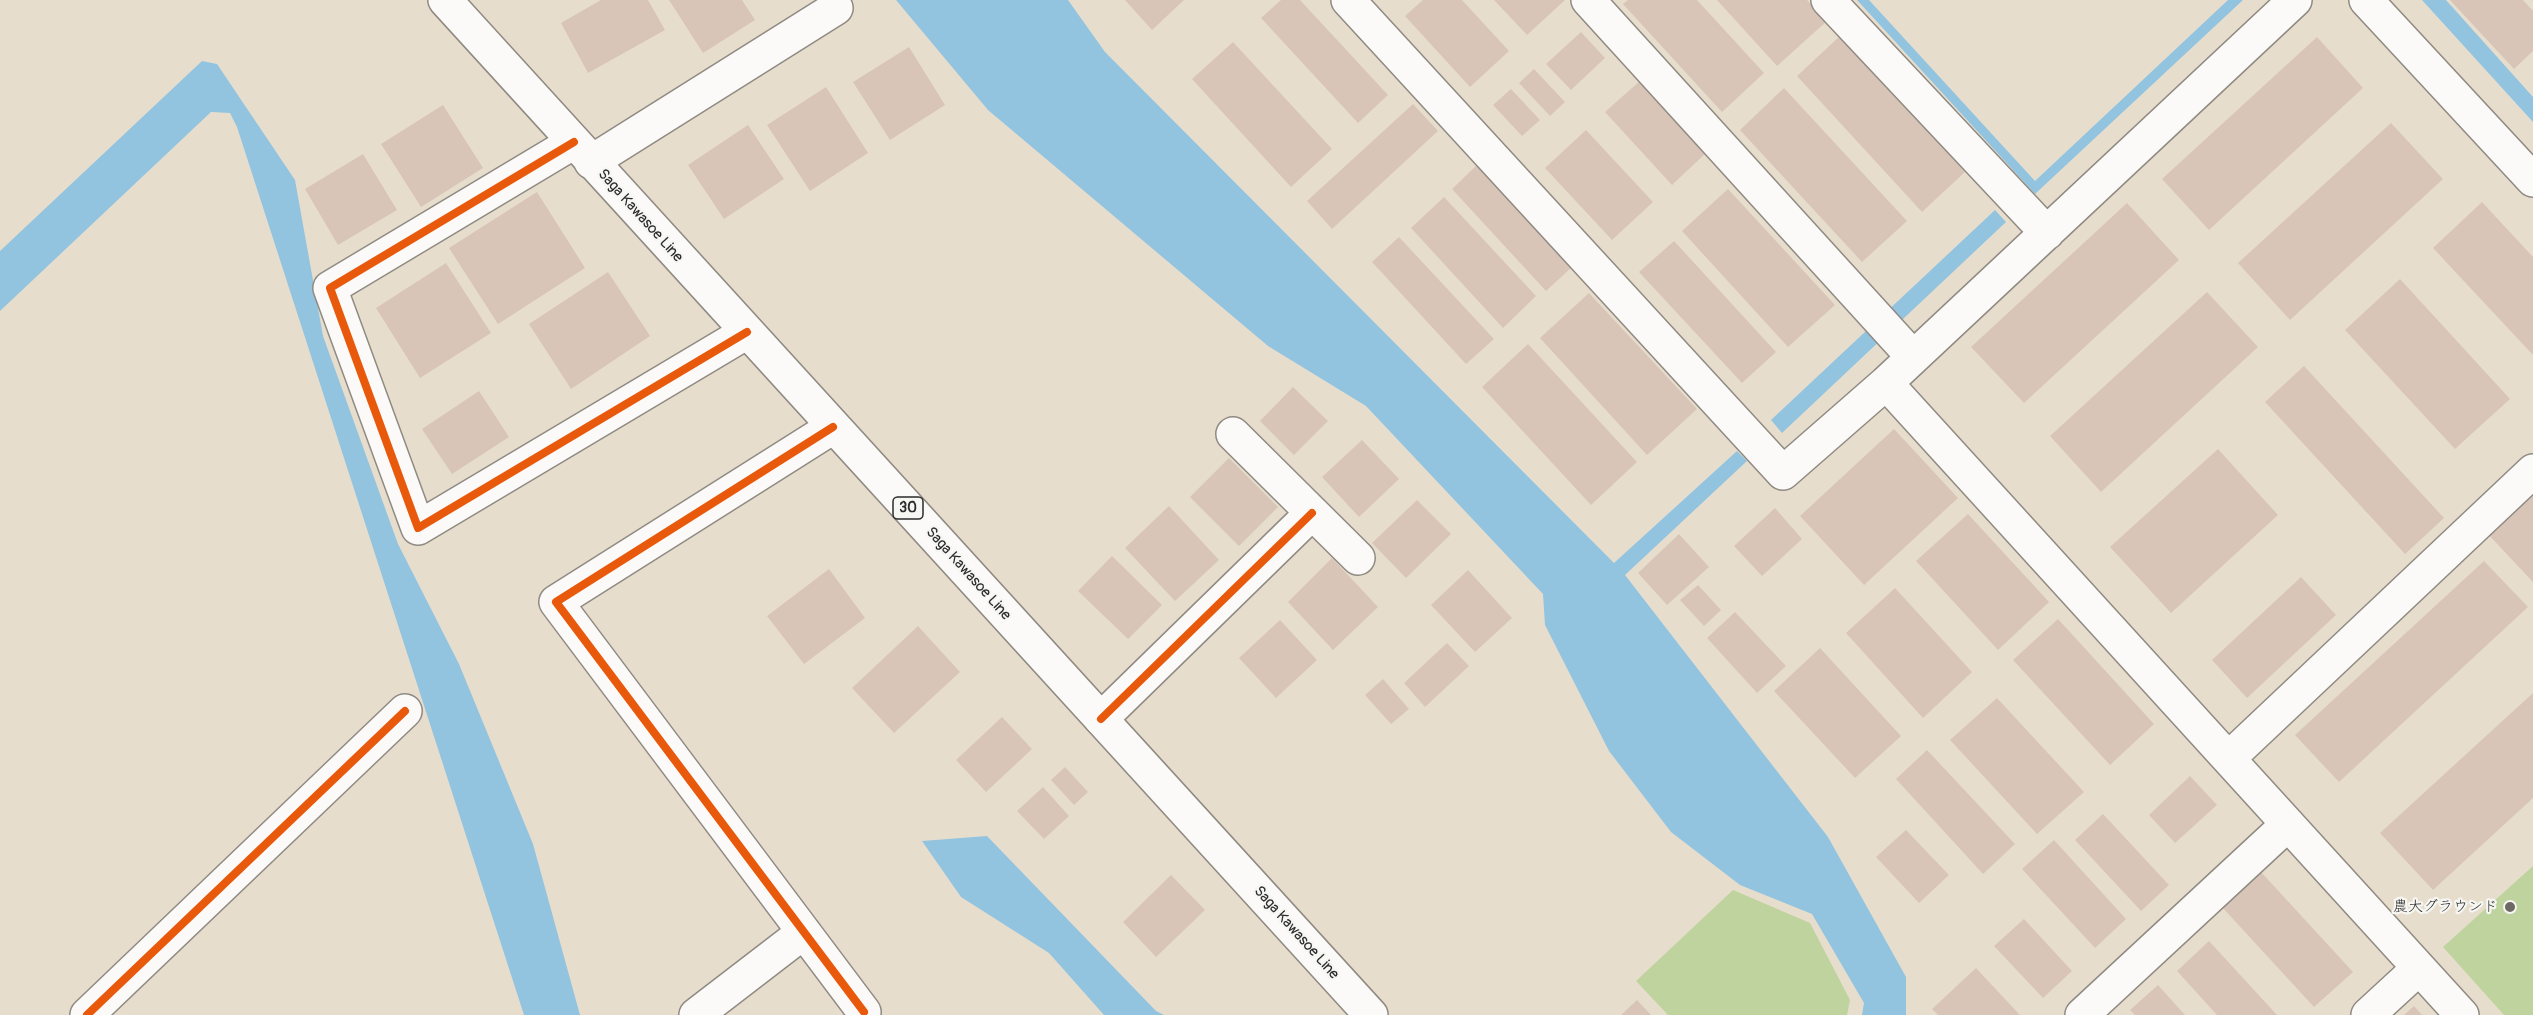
<!DOCTYPE html>
<html>
<head>
<meta charset="utf-8">
<style>
  body { margin:0 }
  canvas { display:block; background:#e7ddcd }
</style>
</head>
<body>
<canvas width="2533" height="1015"></canvas>
<script>
const g = document.querySelector('canvas').getContext('2d');
g.lineJoin = 'round';
function fill(path, color) { g.fillStyle = color; g.fill(path, 'evenodd'); }
function trace(path, color, width, dash) { g.strokeStyle = color; g.lineWidth = width; g.lineCap = dash ? 'butt' : 'round'; g.setLineDash(dash || []); g.stroke(path); }
function write(font, color, halo, rows, align = 'center') {
  g.font = font + ' Pangolin,"Klee One",sans-serif'; g.lineWidth = 4.5; g.setLineDash([]); g.textBaseline = 'middle'; g.strokeStyle = halo; g.fillStyle = color; for (const [text, x, y, turn = 0] of rows) {
    g.save(); g.translate(x, y); g.rotate((+turn || 0) * Math.PI / 180); g.textAlign = isNaN(turn) ? turn : align; if (halo) g.strokeText(text, 0, 0); g.fillText(text, 0, 0); g.restore();
  }
}
const green = new Path2D(`
  M2533 866V1015H2504L2443 947Z
  M1733 890 1810 923 1850 1000 1847 1015H1668L1636 981Z`);
const water = new Path2D(`
  M896 0H1068L1105 52 1614 563 1737 451 1747 461 1625 575 1828 837 1906 977V1015H1862L1864 1003 1812 914 1740 885 1671 832 1609 751 1545 625 1543 594 1366 406 1268 346 988 110Z
  M1857 0H1869L2035 181 2228 0H2243L2035 194Z
  M2422 0H2446L2533 97V122Z
  M202 61 217 64 295 180 323 336 398 544 459 664 533 844 580 1015H524L237 127 230 113 211 112 0 311V251Z
  M1995 210 2006 222 1782 433 1771 420Z
  M987 836 1156 1011 1164 1015H1104L1049 953 961 897 922 841Z`);
const building = new Path2D(`
  M601 0H648L665 30 588 73 561 23Z
  M669 0H742L755 20 703 53Z
  M1125 0H1184L1152 30Z
  M1281 0H1300L1388 95 1358 123 1261 18Z
  M1423 0H1462L1509 51 1470 87 1405 16Z
  M1494 0H1565L1527 35Z
  M1628 0H1697L1764 73 1722 112 1623 4Z
  M1717 0H1807L1827 21 1777 66Z
  M2450 0H2523L2533 11V51L2514 69Z
  M1581 32 1605 58 1571 90 1546 64Z
  M1840 36 1965 172 1922 212 1797 76Z
  M2317 37 2363 88 2209 230 2162 179Z
  M1233 42 1332 149 1291 187 1192 79Z
  M909 47 945 105 890 140 853 82Z
  M1534 69 1565 102 1550 116 1519 83Z
  M1641 80 1707 152 1672 185 1605 112Z
  M826 87 868 153 810 191 767 125Z
  M1784 88 1907 221 1862 262 1740 130Z
  M1511 89 1540 120 1522 136 1493 105Z
  M1413 104 1438 131 1332 229 1307 201Z
  M443 105 483 168 421 207 381 144Z
  M2391 123 2443 179 2290 320 2238 263Z
  M748 125 784 179 724 219 688 165Z
  M1586 130 1653 202 1612 240 1545 168Z
  M363 154 397 210 338 245 305 189Z
  M1477 165 1572 267 1546 291 1452 189Z
  M1728 189 1835 305 1788 347 1682 231Z
  M537 192 585 268 498 324 449 248Z
  M1444 197 1536 296 1503 328 1411 228Z
  M2482 202 2533 257V355L2433 248Z
  M2127 203 2179 260 2024 403 1971 347Z
  M1399 237 1494 339 1466 364 1372 262Z
  M1674 241 1776 352 1742 383 1639 272Z
  M446 263 491 333 420 378 376 308Z
  M608 272 650 336 571 389 529 324Z
  M2400 279 2510 399 2455 449 2345 330Z
  M2207 292 2258 347 2101 492 2050 436Z
  M1589 293 1697 409 1647 455 1540 338Z
  M1528 344 1637 462 1591 505 1482 387Z
  M2304 366 2444 518 2405 554 2265 402Z
  M1293 387 1328 421 1294 455 1260 421Z
  M479 391 509 437 452 474 422 429Z
  M1894 429 1958 498 1864 585 1800 516Z
  M1362 440 1399 479 1359 517 1322 477Z
  M2218 449 2278 515 2171 613 2110 547Z
  M1229 458 1278 507 1239 546 1190 497Z
  M2533 489V582L2486 532Z
  M1417 500 1451 534 1406 578 1372 543Z
  M1169 506 1219 560 1175 601 1125 548Z
  M1775 508 1802 539 1762 576 1734 546Z
  M1968 514 2049 602 1998 650 1916 561Z
  M1679 534 1709 567 1667 605 1638 573Z
  M1112 556 1162 605 1128 639 1078 591Z
  M1332 558 1378 607 1333 650 1288 602Z
  M2484 561 2528 607 2339 782 2295 735Z
  M829 569 865 618 804 664 767 616Z
  M1468 570 1512 618 1475 652 1431 605Z
  M2301 577 2336 615 2247 698 2212 660Z
  M1698 585 1721 610 1704 626 1680 600Z
  M1895 588 1972 672 1923 718 1846 633Z
  M1735 612 1786 666 1757 693 1707 638Z
  M2058 619 2154 724 2110 765 2013 660Z
  M1280 620 1317 660 1276 698 1239 658Z
  M918 626 960 672 894 733 852 688Z
  M1447 643 1469 666 1425 707 1404 683Z
  M1820 648 1901 736 1855 778 1774 691Z
  M1383 679 1409 709 1391 724 1365 695Z
  M2533 693V798L2433 890 2380 833Z
  M1997 698 2084 792 2037 834 1950 740Z
  M1002 717 1032 749 986 792 956 760Z
  M1927 750 2015 844 1983 874 1896 779Z
  M1065 767 1088 792 1074 805 1051 780Z
  M2190 776 2217 805 2175 843 2149 815Z
  M1043 787 1069 816 1044 839 1017 811Z
  M2103 814 2169 885 2141 911 2075 840Z
  M1906 830 1949 875 1919 903 1876 857Z
  M2054 840 2126 919 2095 948 2022 869Z
  M2261 872 2353 972 2314 1007 2222 907Z
  M1171 875 1205 910 1156 957 1123 922Z
  M2024 919 2072 971 2043 998 1994 946Z
  M2209 941 2277 1015H2217L2177 971Z
  M1976 968 2020 1015H1938L1932 1009Z
  M2158 985 2185 1015H2135L2130 1010Z
  M1637 1000 1651 1015H1621Z
  M2414 1006 2422 1015H2404Z`);
const minor = new Path2D(`
  M1348 0 1783 473 1886 383 2295 0
  M1588 0 1913 357
  M1828 0 2047 233
  M2366 0 2533 180
  M574 142 330 288 418 528 747 332
  M591 162 836 8
  M1886 383 2462 1015
  M833 427 556 602 864 1012
  M1233 434 1358 558
  M1101 719 1312 513
  M2229 758 2533 471
  M87 1015 405 711
  M696 1015 804 932
  M2082 1015 2288 824
  M2368 1015 2419 968`);
const major = new Path2D(`
  M445 0 1371 1015`);
const cycleway = new Path2D(`
  M574 142 330 288 418 528 747 332
  M833 427 556 602 864 1012
  M1101 719 1312 513
  M87 1015 405 711`);
const markers = [
  [2510,907,6,"#6d6964"]
];
const shields = [
  [908,508,30]
];
const shieldNames = [
  ["30",908,508]
];
const streetNames = [
  ["Saga Kawasoe Line",640,216,48],
  ["Saga Kawasoe Line",968,574,48],
  ["Saga Kawasoe Line",1296,933,48]
];
const poiNames = [
  ["農大グラウンド",2498,907]
];
fill(green, '#bed39e');
fill(water, '#92c4e0');
fill(building, '#d8c5b8');
trace(minor, '#8f8a82', 36);
trace(major, '#8f8a82', 36);
trace(minor, '#fbfaf8', 33);
trace(major, '#fbfaf8', 33);
trace(cycleway, '#e8590c', 8);
for (const [x, y, r, color] of markers) { const dot = new Path2D(); dot.arc(x, y, r, 0, 2 * Math.PI); g.fillStyle = color; g.fill(dot); trace(dot, '#f6f6f2', 2); }
for (const [x, y, w] of shields) { const box = new Path2D(); box.roundRect(x - w / 2, y - 11, w, 22, 4.5); g.fillStyle = '#f6f6f2'; g.fill(box); trace(box, '#2b2b2b', 1.5); }
write('bold 14px', '#2b2b2b', null, shieldNames);
write('15px', '#2b2b2b', '#f6f6f2', streetNames);
write('15px', '#2b2b2b', '#f6f6f2', poiNames, 'right');
</script>
</body>
</html>
